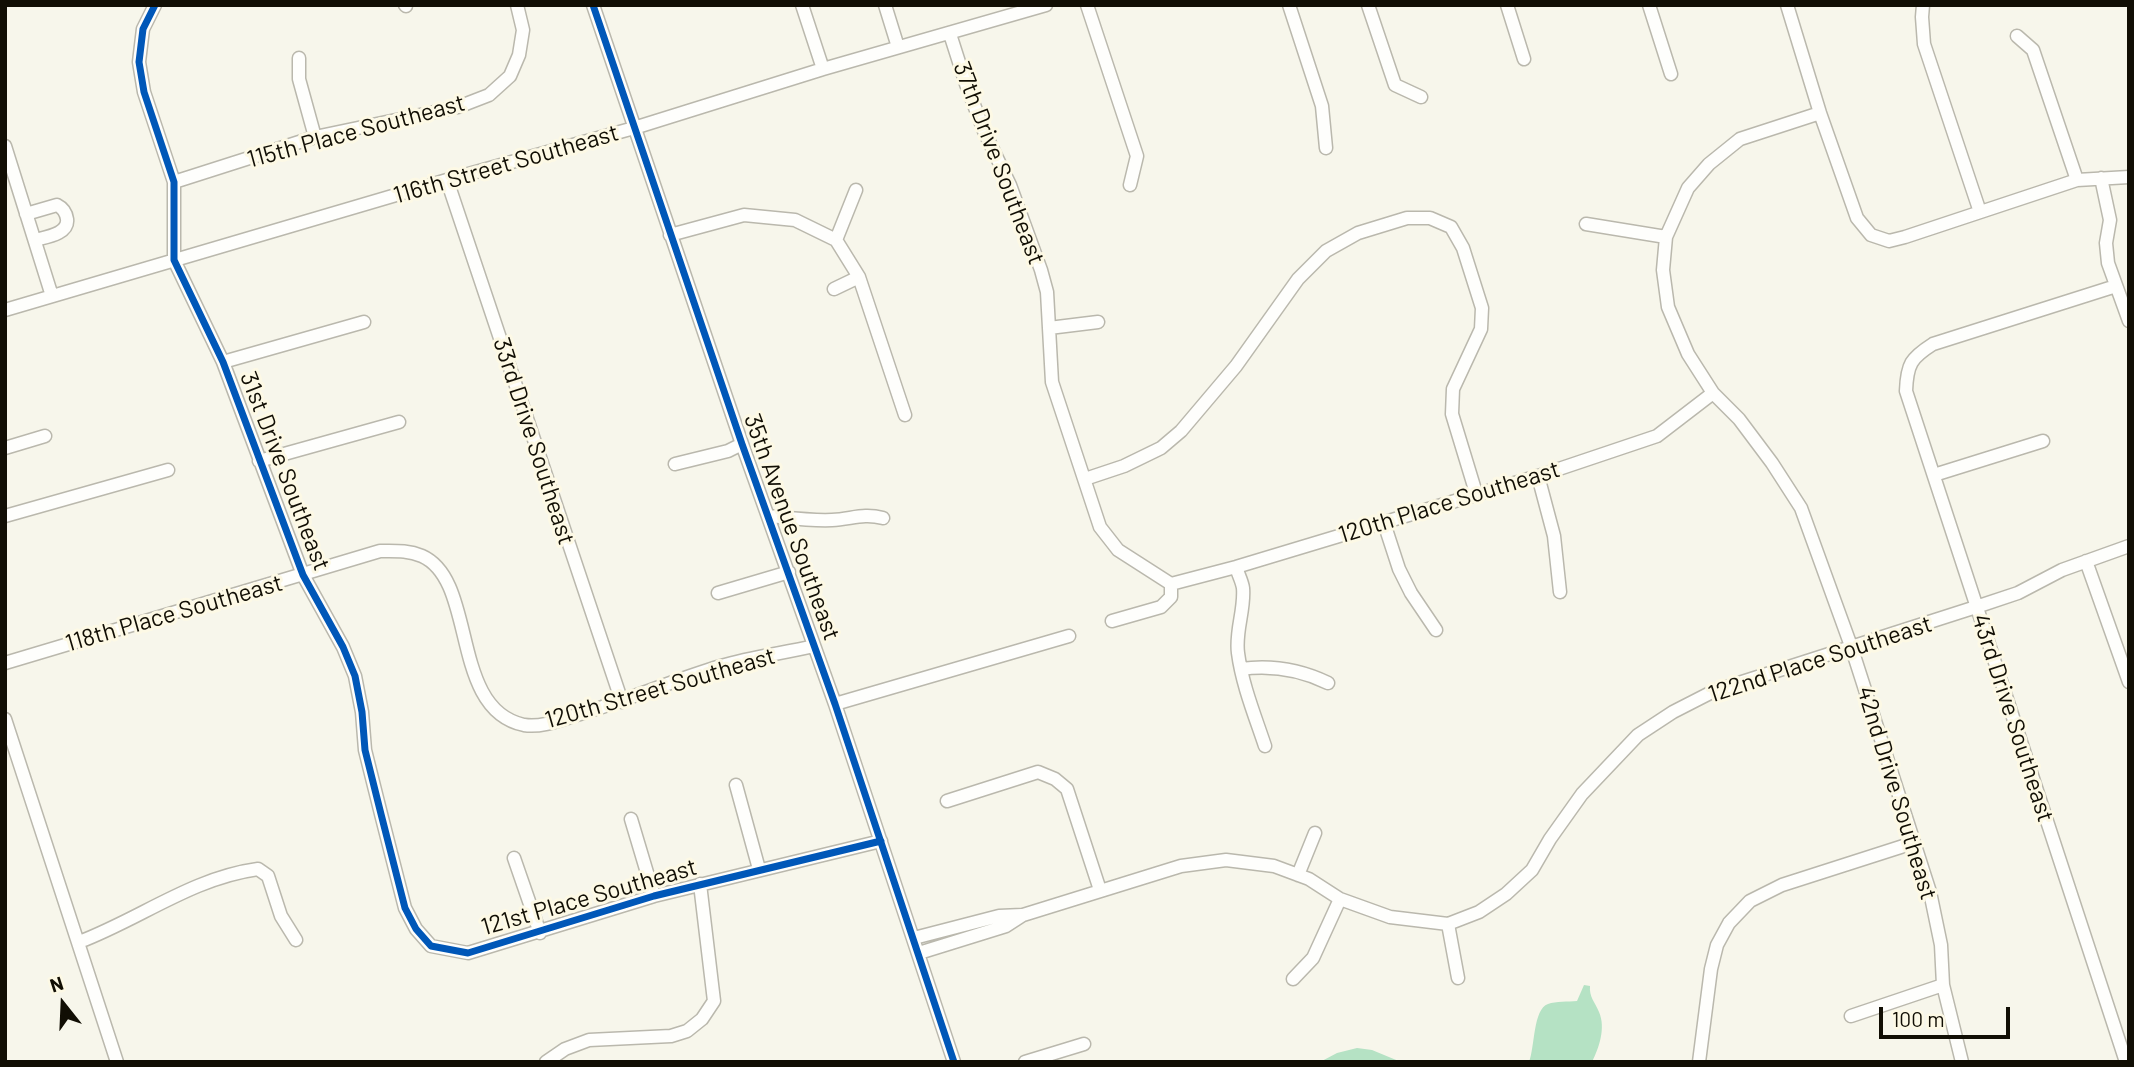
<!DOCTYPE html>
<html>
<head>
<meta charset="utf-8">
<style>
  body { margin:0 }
  #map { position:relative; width:2134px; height:1067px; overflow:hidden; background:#f7f6eb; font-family:Barlow,sans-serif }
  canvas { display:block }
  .frame { position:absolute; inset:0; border:7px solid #110e04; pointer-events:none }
  .north { position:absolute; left:28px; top:969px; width:70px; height:70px; -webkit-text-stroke:5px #fdf9e5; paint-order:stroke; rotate:342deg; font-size:19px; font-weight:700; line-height:28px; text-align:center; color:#110e04 }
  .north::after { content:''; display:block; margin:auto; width:24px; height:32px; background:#110e04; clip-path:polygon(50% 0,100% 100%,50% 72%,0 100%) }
  .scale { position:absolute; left:1879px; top:1007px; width:131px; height:32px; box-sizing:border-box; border:4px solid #110e04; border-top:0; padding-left:9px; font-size:21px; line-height:24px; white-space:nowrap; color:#110e04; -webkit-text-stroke:5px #fdf9e5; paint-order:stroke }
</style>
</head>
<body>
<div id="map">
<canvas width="2134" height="1067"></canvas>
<div class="frame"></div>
<div class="north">N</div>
<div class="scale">100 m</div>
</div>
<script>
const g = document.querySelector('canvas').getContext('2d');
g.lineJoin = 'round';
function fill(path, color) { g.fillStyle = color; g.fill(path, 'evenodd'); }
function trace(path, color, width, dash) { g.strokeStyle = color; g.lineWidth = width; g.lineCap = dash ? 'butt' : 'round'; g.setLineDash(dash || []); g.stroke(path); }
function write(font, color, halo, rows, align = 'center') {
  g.font = font + ' Barlow,sans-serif'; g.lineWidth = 6; g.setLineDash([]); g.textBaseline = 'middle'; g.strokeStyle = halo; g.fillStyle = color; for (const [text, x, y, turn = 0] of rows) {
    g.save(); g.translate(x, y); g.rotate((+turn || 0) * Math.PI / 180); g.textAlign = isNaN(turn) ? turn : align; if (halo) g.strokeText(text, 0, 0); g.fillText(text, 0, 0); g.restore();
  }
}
const water = new Path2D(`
  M1584 985 1590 986C1589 997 1595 1002 1599 1012 1606 1028 1599 1048 1592 1062H1529C1535 1047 1533 1009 1548 1004 1556 1001 1568 1002 1577 1001Z
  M1357 1048 1372 1050 1401 1062H1320L1337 1053Z`);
const minor = new Path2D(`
  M155 5 143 29 139 62 144 92 174 182V260L223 362 303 575 343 647 355 676 362 712 365 750 381 814 405 908 416 929 431 946 468 953 654 896 881 841
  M405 5 406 6
  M593 5 742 444 835 704 954 1062
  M802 5 823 69
  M885 5 898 47
  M1087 5 1137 156 1130 185
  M1289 5 1322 106 1326 148
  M1368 5 1395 85 1421 97
  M1507 5 1524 59
  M1649 5 1671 74
  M1787 5 1820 113 1857 218 1871 235 1889 241 1905 237 2077 180 2129 177
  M1923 5 1922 17 1924 44 1980 212
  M950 34 966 84 984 131 1010 185 1041 270 1047 292 1052 382 1100 527 1118 550 1171 584
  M2017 36 2033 50 2077 180
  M299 58V79L315 137
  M1820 113 1740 139 1709 164 1688 188 1666 237 1663 270 1668 307 1688 354 1713 393 1739 419 1772 463 1801 508 1851 646 1930 892 1941 945 1943 985 1962 1062
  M5 146 52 296
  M2101 178 2110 220 2106 243 2108 263 2129 321
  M447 180 622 702
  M174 182 315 137 458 107 489 95 510 76 519 55 523 30 517 5
  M26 214 57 205C63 208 66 212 67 219 69 234 46 237 35 240
  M1586 224 1666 237
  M670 235 744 215 795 220 836 240 859 277 905 415
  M836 240 856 190
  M2116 286 1933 344C1911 358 1907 364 1906 391L2126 1062
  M834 289 859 277
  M5 310 447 180 634 128 823 69 1046 5
  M1049 328 1098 322
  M223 362 364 322
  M5 448 45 436
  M259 461 399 422
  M675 464 728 451 742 444
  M1934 475 2043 441
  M1538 476 1554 536 1560 592
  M1085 479 1124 466 1161 448 1181 431 1236 366 1298 279 1326 251 1358 233 1407 218H1430L1451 227 1463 248 1482 308 1481 329 1453 389 1452 414 1476 493
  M5 516 168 470
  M769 516C790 518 811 521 832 520 852 519 863 513 883 518
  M1384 523 1399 569 1411 593 1436 630
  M2086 561 2129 682
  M1236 567C1238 574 1242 581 1243 588 1245 610 1235 631 1238 653 1242 684 1255 716 1265 746
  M1171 584 1236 567 1538 476 1657 436 1713 393
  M718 593 789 572
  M1112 621 1161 607 1171 597V584
  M5 663 380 551C395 551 408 550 422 556 478 581 449 709 524 725 542 728 563 719 580 714 628 700 674 680 721 666 751 657 784 653 814 646
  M1241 669C1270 665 1301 670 1328 683
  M835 704 1069 636
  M5 719 117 1062
  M736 785 759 869
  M947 801 1038 772 1055 779 1067 789 1100 890
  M631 819 654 896
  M514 858 540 933
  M1298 875 1315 833
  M1448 924 1458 978
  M914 938 999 916 1022 915
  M79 942C140 919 192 878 258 869L268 876 281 916 296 940
  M919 953 1006 926 1023 915 1181 866 1226 860 1274 866 1309 879 1340 899 1390 917 1448 924 1479 912 1506 894 1532 870 1550 839 1582 794 1638 735 1673 712 1714 691 1976 607 2018 593 2062 570 2129 546
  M1293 979 1313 958 1340 899
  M1851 1016 1943 985
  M546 1062 565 1049 589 1040 671 1036 687 1031 702 1019 714 1001 700 884
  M1025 1062 1084 1044
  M1699 1062 1711 969 1717 945 1729 923 1750 901 1782 885 1913 843`);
const cycleway = new Path2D(`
  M155 5 143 29 139 62 144 92 174 182V260L223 362 303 575 343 647 355 676 362 712 365 750 381 814 405 908 416 929 431 946 468 953 654 896 881 841
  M593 5 742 444 835 704 954 1062`);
const streetNames = [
  ["115th Place Southeast",356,131,-15],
  ["37th Drive Southeast",999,163,69],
  ["116th Street Southeast",506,164,-16],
  ["33rd Drive Southeast",534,441,72],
  ["31st Drive Southeast",285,471,69],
  ["120th Place Southeast",1449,502,-17],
  ["35th Avenue Southeast",792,527,70],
  ["118th Place Southeast",174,613,-16],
  ["122nd Place Southeast",1820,659,-18],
  ["120th Street Southeast",660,688,-16],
  ["43rd Drive Southeast",2013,718,72],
  ["42nd Drive Southeast",1897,793,73],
  ["121st Place Southeast",589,897,-16]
];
fill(water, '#b5e2c4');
trace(minor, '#bab8ad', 15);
trace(minor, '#fefefc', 12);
trace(cycleway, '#0057b8', 7);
write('24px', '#110e04', '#fdf9e5', streetNames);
</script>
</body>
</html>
